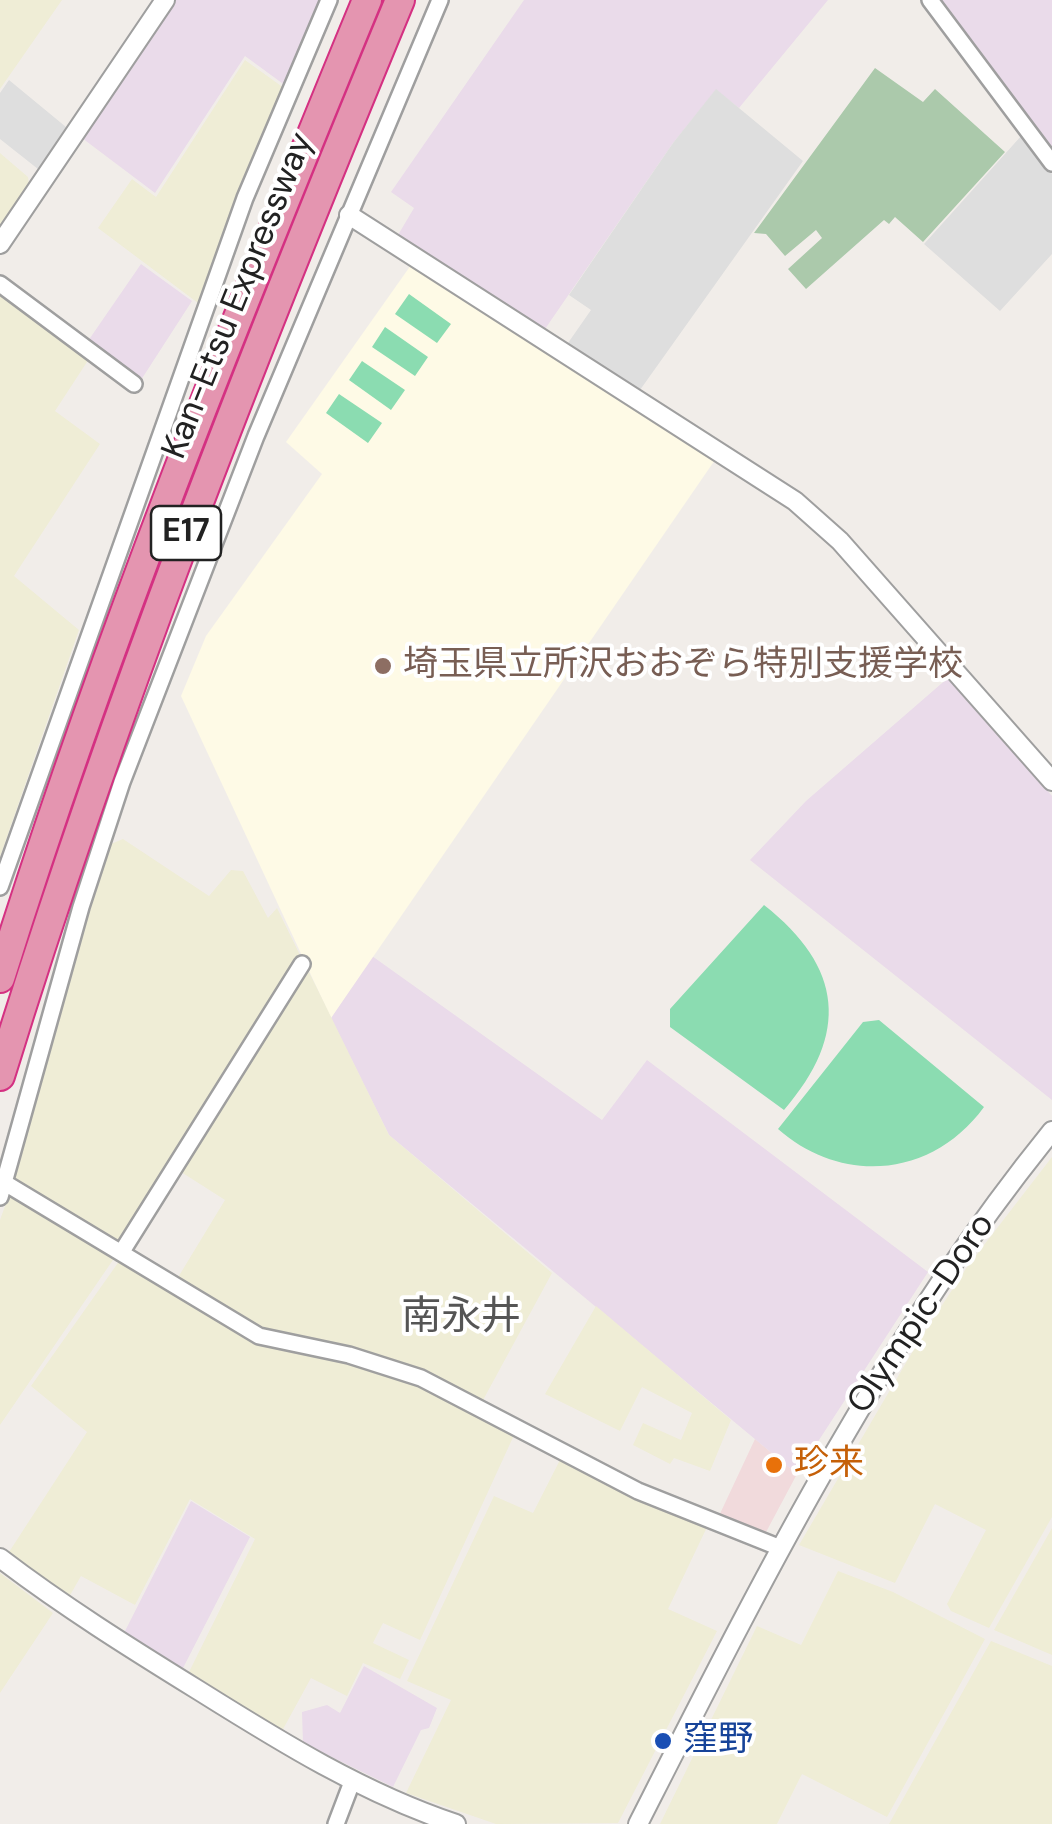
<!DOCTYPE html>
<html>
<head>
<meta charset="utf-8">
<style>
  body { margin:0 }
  canvas { display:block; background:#f1ede9 }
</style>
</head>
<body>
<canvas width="1052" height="1824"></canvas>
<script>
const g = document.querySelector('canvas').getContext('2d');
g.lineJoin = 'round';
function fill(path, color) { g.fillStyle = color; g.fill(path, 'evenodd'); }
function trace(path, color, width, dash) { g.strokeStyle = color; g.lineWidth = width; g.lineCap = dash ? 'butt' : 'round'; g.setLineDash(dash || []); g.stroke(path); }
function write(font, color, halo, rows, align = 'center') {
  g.font = font + ' "DM Sans","Noto Sans JP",sans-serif'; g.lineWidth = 8; g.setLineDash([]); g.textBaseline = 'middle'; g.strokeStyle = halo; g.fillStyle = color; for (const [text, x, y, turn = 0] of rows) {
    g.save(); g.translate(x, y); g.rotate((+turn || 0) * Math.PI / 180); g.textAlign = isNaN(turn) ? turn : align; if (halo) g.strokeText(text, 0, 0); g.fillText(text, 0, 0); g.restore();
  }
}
const commercial = new Path2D(`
  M755 1439 797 1474 765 1534 718 1518Z`);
const industrial = new Path2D(`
  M176 0H320L286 86 245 56 155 193 82 138Z
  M524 0H828L739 108 716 90 673 143 545 329 398 235 414 208 391 192Z
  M938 0H1052V153Z
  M141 264 192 301 141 380 88 341Z
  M949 677 1052 796V1100L750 860 806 801Z
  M372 956 602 1120 647 1060 928 1272 797 1474 389 1135 331 1018Z
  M191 1501 250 1537 182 1670 123 1635Z
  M364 1666 437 1708 429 1728 421 1730 393 1787 303 1743 302 1712 327 1705 340 1713Z`);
const education = new Path2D(`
  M411 265 717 457 331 1018 181 696 206 636 322 474 286 442Z`);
const farmland = new Path2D(`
  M0 0H62L0 89Z
  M245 60 284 88 198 303 98 228 132 179 156 197Z
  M0 153 28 177 29 184 0 227Z
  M0 293 85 356 87 362 55 411 100 444 14 576 79 630 0 857Z
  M123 839 209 896 231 870 243 871 268 918 277 908 300 955 120 1244 14 1181 58 1012 111 844Z
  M307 968 389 1135 552 1273 482 1402 421 1368 259 1328 177 1279 225 1200 178 1170Z
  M1052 1157V1517L989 1628 951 1611 947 1604 986 1530 935 1504 895 1583 799 1545 920 1339 967 1267Z
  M9 1195 115 1257 0 1425V1220Z
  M120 1260 247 1338 404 1376 515 1433 420 1640 383 1623 373 1643 409 1660 400 1679 363 1663 347 1696 311 1678 282 1731 189 1672 255 1539 190 1499 135 1605 81 1576 69 1597 9 1552 87 1432 31 1386Z
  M596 1306 731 1420 710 1471 674 1458 670 1464 633 1445 643 1423 681 1440 692 1413 642 1387 620 1431 545 1394Z
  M561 1458 708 1525 668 1609 717 1631 618 1823 496 1824 406 1793 451 1700 407 1681 494 1496 533 1513Z
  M1052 1528V1655L994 1630Z
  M838 1571 893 1592 985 1639 887 1817 802 1774 777 1824H660L757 1626 801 1645Z
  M0 1573 53 1613 0 1693Z
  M991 1641 1052 1666V1824H889Z`);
const cemetery = new Path2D(`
  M875 68 923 102 935 89 1005 152 923 242 895 217 889 224 884 220 806 289 788 269 822 238 816 230 785 256 766 234 754 233Z`);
const pitch = new Path2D(`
  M409 294 451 324 437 343 395 314Z
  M385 327 428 357 415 376 372 347Z
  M362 361 405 390 391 410 349 380Z
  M339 394 382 423 368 443 326 413Z
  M764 905C843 967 850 1034 784 1110L670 1027V1009Z
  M879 1020 984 1107C933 1177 843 1186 778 1129L863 1022Z`);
const parking = new Path2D(`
  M9 80 66 127 38 169 0 139V93Z
  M716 89 803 161 640 390 568 343 591 310 569 295 673 143Z
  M1022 135 1052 174V254L1000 311 924 244Z`);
const minor = new Path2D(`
  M930 0 1052 163
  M0 284 134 384
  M0 887 245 198 329 0
  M0 1180 259 1336 349 1355 421 1378 638 1491 778 1547
  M0 1197 81 907 122 782 256 436 440 0
  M121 1253 302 964
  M336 1824 352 1782`);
const tertiary = new Path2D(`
  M349 215 795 501 840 541 1052 781
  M0 244 165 0
  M0 1558C63 1606 130 1648 198 1690 281 1742 363 1793 456 1824
  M638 1824C761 1582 880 1343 1052 1131`);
const motorway = new Path2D(`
  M0 978C104 645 234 322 367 0
  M0 1076C113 709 253 354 400 0`);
const markers = [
  [383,666,10,"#8d6e63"],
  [774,1465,10,"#e8710a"],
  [663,1741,10,"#1a4fb4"]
];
const shields = [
  [186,533,70]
];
const shieldNames = [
  ["E17",186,533]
];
const streetNames = [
  ["Kan-Etsu Expressway",239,296,-68],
  ["Olympic-Doro",922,1314,-56]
];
const educationNames = [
  ["埼玉県立所沢おおぞら特別支援学校",403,666]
];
const foodNames = [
  ["珍来",794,1465]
];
const transitNames = [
  ["窪野",683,1741]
];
const quarterNames = [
  ["南永井",461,1319]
];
fill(commercial, '#f1dadc');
fill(industrial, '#eadbea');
fill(education, '#fefae6');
fill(farmland, '#efedd6');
fill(cemetery, '#abc9ab');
fill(pitch, '#8bdcb1');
fill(parking, '#dedede');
trace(minor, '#9f9f9f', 20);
trace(tertiary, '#9f9f9f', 22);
trace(motorway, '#d43182', 32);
trace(minor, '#fff', 15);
trace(tertiary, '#fff', 18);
trace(motorway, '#e495b0', 28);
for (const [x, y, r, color] of markers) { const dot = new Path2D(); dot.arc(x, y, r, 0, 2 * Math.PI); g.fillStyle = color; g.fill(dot); trace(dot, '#fff', 4); }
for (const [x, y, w] of shields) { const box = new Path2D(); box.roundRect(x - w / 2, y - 27, w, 54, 8); g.fillStyle = '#fff'; g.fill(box); trace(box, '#222', 2.5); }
write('bold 32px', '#222', null, shieldNames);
write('35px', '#222', '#fff', streetNames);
write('35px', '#785e54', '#fff', educationNames, 'left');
write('35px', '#c56008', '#fff', foodNames, 'left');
write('35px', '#164399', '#fff', transitNames, 'left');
write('40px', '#555', '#fff', quarterNames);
</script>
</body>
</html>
